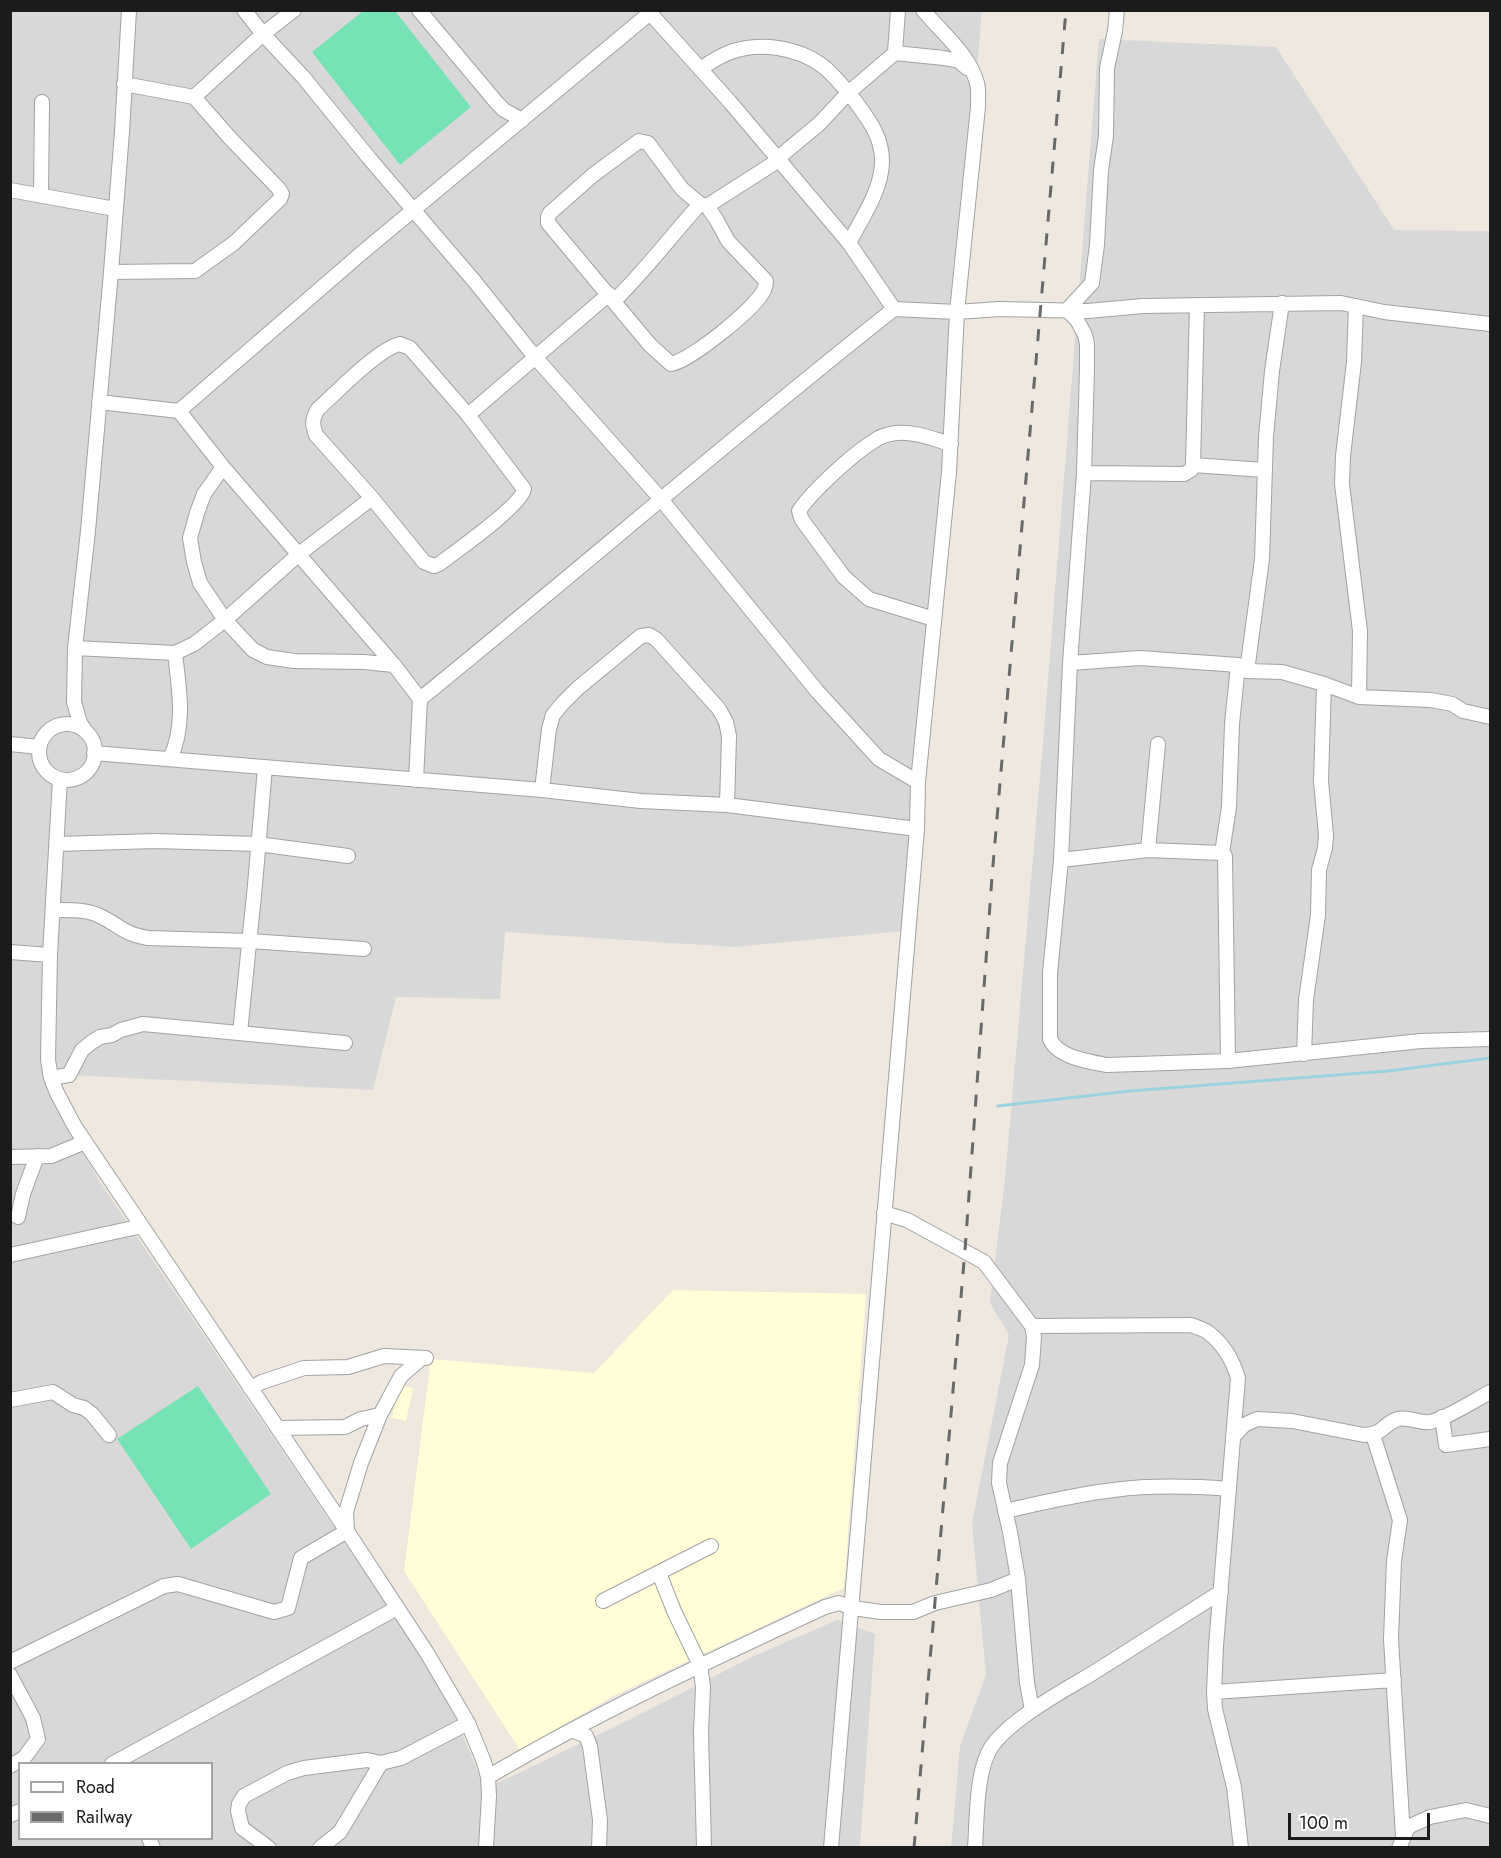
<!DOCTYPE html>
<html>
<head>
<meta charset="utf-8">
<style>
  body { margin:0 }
  #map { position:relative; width:1501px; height:1858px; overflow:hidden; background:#eee8df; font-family:Jost,sans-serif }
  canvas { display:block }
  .frame { position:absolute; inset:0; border:12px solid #1b1b1b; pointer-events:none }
  .legend { position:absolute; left:18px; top:1762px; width:195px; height:78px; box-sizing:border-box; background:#fff; border:2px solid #a4a4a4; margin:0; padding:8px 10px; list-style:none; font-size:18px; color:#1b1b1b }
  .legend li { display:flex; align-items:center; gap:12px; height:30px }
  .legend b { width:30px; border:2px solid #a4a4a4 }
  .scale { position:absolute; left:1288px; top:1813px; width:142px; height:27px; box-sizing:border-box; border:3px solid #1b1b1b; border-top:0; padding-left:8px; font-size:18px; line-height:21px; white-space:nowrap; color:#1b1b1b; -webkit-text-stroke:4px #fff; paint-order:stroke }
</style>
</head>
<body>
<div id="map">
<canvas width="1501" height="1858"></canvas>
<div class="frame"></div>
<ul class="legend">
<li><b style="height:8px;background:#fff"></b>Road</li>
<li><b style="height:8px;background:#696969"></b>Railway</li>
</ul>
<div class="scale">100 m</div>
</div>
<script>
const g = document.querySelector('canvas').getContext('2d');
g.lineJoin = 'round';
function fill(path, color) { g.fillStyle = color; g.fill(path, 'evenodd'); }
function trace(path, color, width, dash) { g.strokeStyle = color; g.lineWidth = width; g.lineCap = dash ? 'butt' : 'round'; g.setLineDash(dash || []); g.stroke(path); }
const residential = new Path2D(`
  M11 11H982L904 931 734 947 505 932 500 999 396 997 373 1090 69 1075 51 1078 43 1075 99 1181 389 1608 447 1697 485 1789 631 1719 752 1657 837 1620 875 1634 860 1847 11 1848ZM20 1764H212V1838H20Z
  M1099 39 1276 47 1394 230 1490 231V1847L951 1848 960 1746 986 1675 972 1523 1009 1335 990 1303 1005 1179 1043 742Z`);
const education = new Path2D(`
  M673 1290 866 1294 844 1588 615 1695 520 1750 404 1571 431 1359 594 1373Z
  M399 1385 413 1388 406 1421 392 1418Z`);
const pitch = new Path2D(`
  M363 11H395L471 107 400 165 312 52Z
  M198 1386 271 1494 191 1549 117 1439Z`);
const stream = new Path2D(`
  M998 1106 1130 1091 1388 1071 1490 1058`);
const minor = new Path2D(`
  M244 10 263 34 304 78 369 158 475 282 535 357 660 498 817 691 879 759 918 782
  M419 10 497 103 504 110 522 120
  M1117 10 1115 31 1107 68 1106 136 1101 170 1097 245 1092 283 1067 310 1077 320 1085 335 1087 344V368L1084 473 1070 663 1061 860 1050 973V1039C1057 1057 1090 1062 1107 1065L1228 1061 1421 1041 1490 1039
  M650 13 730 102 849 243 894 309
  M895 53 944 58 959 61 967 68
  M700 69C709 63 718 57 728 53 758 41 799 47 824 67 835 76 846 90 855 101 869 120 883 138 882 163 881 191 862 218 849 243
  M194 97 263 34 294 10
  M639 141 648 143 682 189 700 204 707 206 716 219 728 241 766 281C766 285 766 286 764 290 755 309 691 360 671 364L650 345 548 223V217L550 213 593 175Z
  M10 190 115 209
  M41 195 42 102
  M707 206 779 160 784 153 819 124 848 93 895 53 898 10
  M111 272 195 271 234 243 280 199 282 194 278 188 230 138 194 97 124 84
  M614 301C645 271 671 236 700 204
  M1356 306 1354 362 1343 456 1342 484 1360 631 1359 697
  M400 344 410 348 468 415 524 489C522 505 455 552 439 564L434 566 424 562 372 498 316 435C312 424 312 419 318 409 336 393 378 349 400 344Z
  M99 402 179 411 223 467 394 665 420 699 416 780
  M179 411 364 251 650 13V10
  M468 415 609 294
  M1193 465 1264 470
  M223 467 204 494 197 513 190 538 194 562 200 583 225 620 253 650 267 657 294 661 364 662 394 665
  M1084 473 1184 474 1191 470 1193 465 1197 305
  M934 619 869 599 844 577 802 520 799 511C811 492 854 453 874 441 880 436 888 434 896 433 914 431 933 439 951 444
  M75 648 175 653 194 644 225 620 299 554 372 498
  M1070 663 1140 658 1238 665 1247 671 1282 672 1324 684 1359 697 1431 700 1452 704 1463 711 1490 717
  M1247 671 1262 559 1266 437 1272 371 1282 303
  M420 699C579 570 733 436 894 309L957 312 999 309 1088 311 1143 306 1341 303 1384 312 1490 324
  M39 752a28 28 0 1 1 56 0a28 28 0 1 1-56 0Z
  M86 732 80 723 74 702 75 648 88 531 111 272 122 132 129 10
  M10 744 39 747
  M94 753 542 790 641 801 727 805 917 829
  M170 759C186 725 179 689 175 653
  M60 779 50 955 48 1060 51 1078 57 1093 75 1127 347 1531 427 1653 468 1723 484 1762 488 1777 489 1796 486 1848
  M542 790 549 729 553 715 562 704 578 688 641 636 649 635 656 639 719 709 726 722 729 736 727 805
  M57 844 155 841 258 844 348 856
  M1148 850 1158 744
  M1061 860 1148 850 1222 853
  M53 910C68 910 87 909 100 916 121 926 123 934 148 938L250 941 364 949
  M10 952 50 955
  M240 1033 255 885 265 767
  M1304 1054 1306 1000 1318 915 1319 870 1325 848 1326 835 1321 781 1324 684
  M1228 1061 1225 856 1222 853 1229 807 1232 724 1238 665
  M51 1078 69 1075 82 1050 92 1042 100 1037 112 1035 121 1030 143 1024 345 1043
  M10 1157 51 1156 85 1142
  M884 1213 907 1220 984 1262 1032 1326 1034 1337 1032 1365 1000 1463 999 1483 1010 1532 1018 1579 1027 1683 1032 1710
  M18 1217 23 1194 37 1156
  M10 1255 142 1226
  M1032 1326 1191 1325C1196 1327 1204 1329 1209 1333 1223 1344 1233 1361 1238 1378L1216 1646 1214 1692 1215 1709 1234 1787 1241 1848
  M250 1388 262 1382 304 1368 348 1367 384 1356 426 1358
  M10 1400 53 1392 73 1405 84 1408 92 1414 109 1435
  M1442 1417 1446 1445 1490 1439
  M279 1428 345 1427 361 1419 380 1415
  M1373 1435 1400 1520 1394 1561 1391 1639 1403 1836
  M1233 1437 1244 1425 1257 1419 1292 1421 1364 1435C1385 1434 1382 1424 1398 1419 1409 1416 1419 1424 1430 1422 1446 1419 1475 1400 1490 1392
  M1005 1511C1041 1503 1077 1494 1114 1490 1152 1485 1190 1486 1229 1489
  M659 1573 674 1611 700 1665 703 1687 701 1733 704 1848
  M603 1601 711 1546
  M10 1662 164 1586 178 1584 274 1612 288 1608 301 1558 347 1531 346 1512 361 1463 380 1415 401 1376 422 1358
  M10 1675 33 1718 38 1739 24 1758 10 1766
  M1214 1692 1394 1680
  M572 1730 586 1736 590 1746 600 1820 599 1848
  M112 1764 397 1608
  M488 1777C596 1713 711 1660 825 1607L839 1603 853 1608 881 1612H913L935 1603 991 1590 1018 1579
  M10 1815 20 1811
  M149 1838 153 1848
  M269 1848 242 1828 238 1811 239 1804 244 1796 287 1773 304 1768 367 1760 381 1763 401 1758 468 1723
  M320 1848 340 1832 381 1763
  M831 1848C862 1508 888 1168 917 829L918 782 949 472 957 312 978 107C978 100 979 90 977 83 969 54 942 33 923 10
  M975 1848C977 1819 976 1779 988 1753 1002 1723 1065 1690 1093 1673 1135 1646 1178 1619 1221 1592
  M1399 1848 1408 1827 1430 1817 1466 1810 1490 1816`);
const rail = new Path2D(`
  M914 1848 965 1250 992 877 1066 10`);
fill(residential, '#d9d8d8');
fill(education, '#fffed7');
fill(pitch, '#77e3b5');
trace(stream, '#9cd2df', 3);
trace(minor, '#a2a2a2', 16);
trace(minor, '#fff', 14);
trace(rail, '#696969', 3, [12, 12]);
</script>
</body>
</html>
